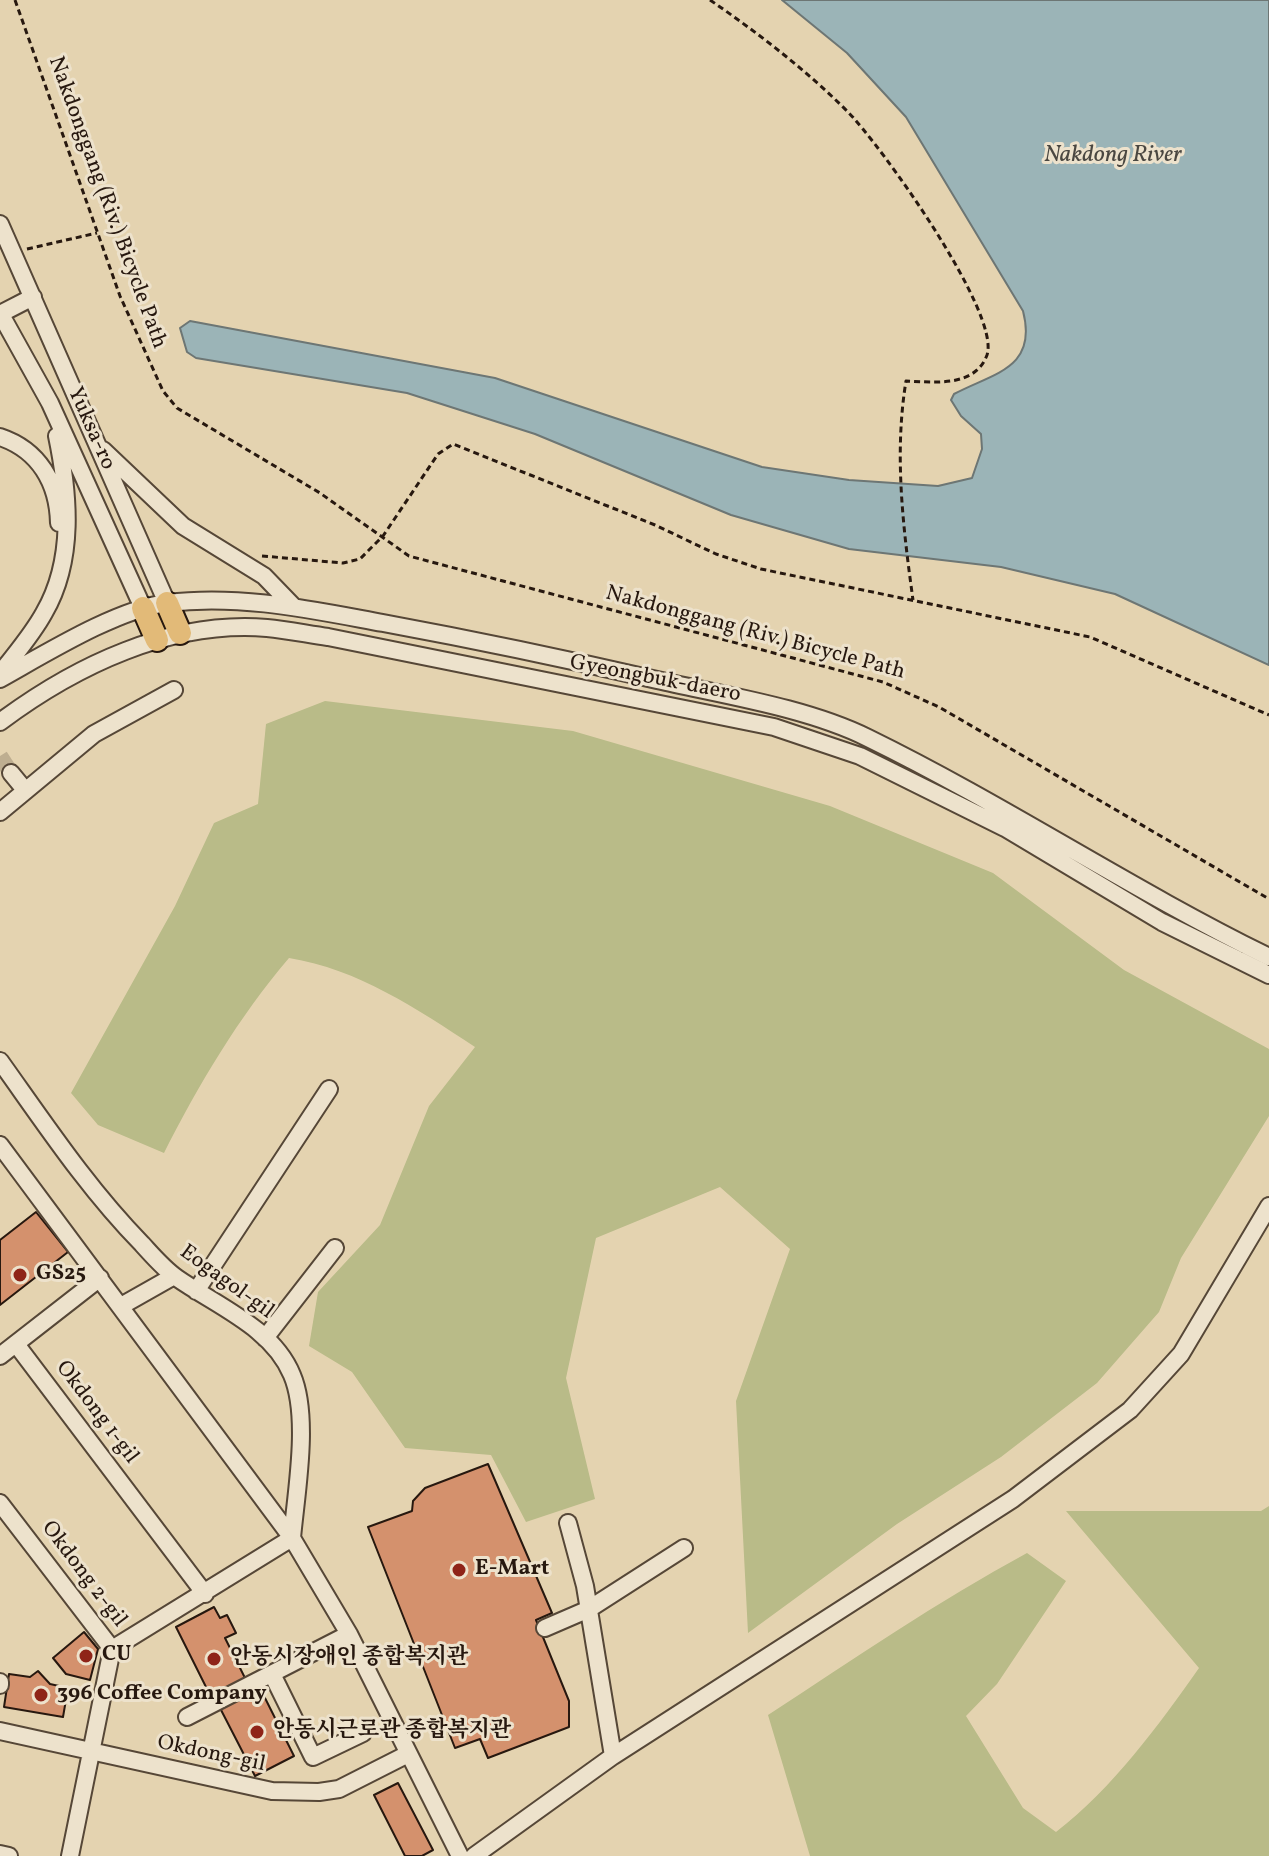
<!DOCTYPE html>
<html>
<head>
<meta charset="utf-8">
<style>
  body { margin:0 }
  canvas { display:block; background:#e4d3b0 }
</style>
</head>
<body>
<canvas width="1269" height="1856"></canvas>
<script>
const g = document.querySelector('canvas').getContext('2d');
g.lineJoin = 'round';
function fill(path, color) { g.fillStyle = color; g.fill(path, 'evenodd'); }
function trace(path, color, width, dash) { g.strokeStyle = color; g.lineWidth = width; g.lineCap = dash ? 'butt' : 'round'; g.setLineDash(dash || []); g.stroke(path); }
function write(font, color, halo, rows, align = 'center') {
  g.font = font + ' Vollkorn,"Noto Serif KR",serif'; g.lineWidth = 6; g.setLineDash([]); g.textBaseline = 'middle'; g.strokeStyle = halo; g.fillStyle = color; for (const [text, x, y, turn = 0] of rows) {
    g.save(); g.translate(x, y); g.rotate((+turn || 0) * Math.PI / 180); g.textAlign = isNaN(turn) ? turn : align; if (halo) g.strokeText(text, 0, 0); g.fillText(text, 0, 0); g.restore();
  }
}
const green = new Path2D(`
  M325 701 573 731 830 806 993 873 1124 970 1269 1049V1116L1181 1258 1159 1312 1097 1383 1001 1457 897 1524 748 1633 736 1401 790 1249 720 1187 596 1238 566 1378 595 1499 526 1522 491 1455 405 1448 352 1372 309 1346 318 1292 380 1225 429 1106 475 1047C417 1009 358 969 289 958 238 1018 199 1084 164 1153L98 1125 71 1093 175 906 214 823 258 804 266 724Z
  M1269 1506V1856H810L768 1715C854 1659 938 1601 1027 1553L1066 1581 997 1684 966 1716 1023 1808 1056 1832C1113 1788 1158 1726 1199 1668L1066 1511H1261Z`);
const water = new Path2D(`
  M782 0H1269V665L1115 594 1001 567 849 549 731 515 535 434 407 393 196 358 187 352 180 328 190 321 495 378 762 467 849 480 938 486 972 478 982 449 981 434 961 416 951 400 954 394C993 373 1038 369 1023 311L906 117 847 53Z`);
const building = new Path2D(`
  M36 1212 68 1252 0 1305V1240Z
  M488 1464 552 1613 536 1620 569 1701V1727L488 1758 480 1739 455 1748 368 1527 412 1511 413 1501 425 1488Z
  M214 1607 220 1618 227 1615 236 1633 225 1638 246 1680 211 1697 176 1627Z
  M84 1632 98 1649 90 1680 66 1674 53 1658Z
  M38 1671 50 1684 68 1688 63 1717 4 1707 9 1674 30 1677Z
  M260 1688 294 1756 255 1776 220 1708Z
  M398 1783 433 1850 422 1856H405L374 1795Z`);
const minorTunnel = new Path2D(`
  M0 756 11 773`);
const path = new Path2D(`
  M15 0 120 296 163 391 177 408 320 493 409 556 883 682 939 707 1269 899
  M710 0C758 33 806 70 847 111 880 144 1001 313 987 355 975 388 933 382 906 381 894 454 903 527 913 600
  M27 249 97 233
  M262 556 343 563 360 559 383 536 438 454 453 444 655 525 716 554 761 569 1090 637 1269 715`);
const minor = new Path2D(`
  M0 224 167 603
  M0 313 50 403 143 608
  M0 314 33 297
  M0 437C39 450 58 483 59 523
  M103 450 183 526 264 576 293 606
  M0 674C15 654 32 635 44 613 75 560 69 494 57 436
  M0 679C45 654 117 609 167 603 241 594 312 610 383 623 475 640 566 659 657 680 723 695 808 708 868 738 1005 805 1132 890 1269 957
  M0 722C75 666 170 620 267 628 287 630 307 634 328 637L774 727 860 756 1005 828 1162 922 1269 975
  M11 773 25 790
  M0 812 94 734 174 690
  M0 1061C45 1124 88 1189 142 1244 153 1256 164 1269 177 1278 217 1306 273 1328 292 1375 310 1417 296 1493 292 1538
  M0 1145 292 1538 349 1634 460 1856
  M196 1291 329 1089
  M121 1306 174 1276
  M265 1338 335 1248
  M16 1344 205 1594
  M0 1356 100 1278
  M0 1503 112 1649 70 1856
  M568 1523 585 1586 613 1756
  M545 1628 589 1609 684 1548
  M112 1649 292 1538
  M272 1674 313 1757 363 1733
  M0 1682V1685
  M187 1717 349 1634
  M0 1731 272 1791 319 1792 339 1789 408 1754
  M0 1854 9 1856
  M474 1856 613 1756 1013 1499 1130 1410 1181 1354 1269 1206`);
const major = new Path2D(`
  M167 603 180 633
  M143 608 157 640`);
const markers = [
  [20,1275,8,"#8f2418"],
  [459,1570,8,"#8f2418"],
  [86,1656,8,"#8f2418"],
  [214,1659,8,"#8f2418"],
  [41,1695,8,"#8f2418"],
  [257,1732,8,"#8f2418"]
];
const streetNames = [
  ["Nakdonggang (Riv.) Bicycle Path",106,203,70],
  ["Yuksa-ro",90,429,66],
  ["Nakdonggang (Riv.) Bicycle Path",755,634,15],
  ["Gyeongbuk-daero",655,680,11],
  ["Eogagol-gil",226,1283,36],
  ["Okdong 1-gil",96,1413,53],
  ["Okdong 2-gil",83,1575,53],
  ["Okdong-gil",211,1755,12]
];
const poiNames = [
  ["GS25",36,1275],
  ["E-Mart",475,1570],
  ["CU",102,1656],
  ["안동시장애인 종합복지관",230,1659],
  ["396 Coffee Company",57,1695],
  ["안동시근로관 종합복지관",273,1732]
];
const waterNames = [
  ["Nakdong River",1113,157]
];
fill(green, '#b9bb88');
fill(water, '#9bb4b7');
trace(water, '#6d7674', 2);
fill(building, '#d4916d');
trace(building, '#27180f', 2);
trace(minorTunnel, '#beae90', 16, [16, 8]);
trace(minor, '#564737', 20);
trace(major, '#27180f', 26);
trace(path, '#27180f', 3, [6, 4]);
trace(minor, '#ede2cc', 16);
trace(major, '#e2ba78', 22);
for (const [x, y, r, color] of markers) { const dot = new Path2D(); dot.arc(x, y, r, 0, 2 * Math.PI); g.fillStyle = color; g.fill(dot); trace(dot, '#ede2cc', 3); }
write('22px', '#27180f', '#ede2cc', streetNames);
write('bold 22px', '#27180f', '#ede2cc', poiNames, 'left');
write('italic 24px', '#4a4741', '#ede2cc', waterNames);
</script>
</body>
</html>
